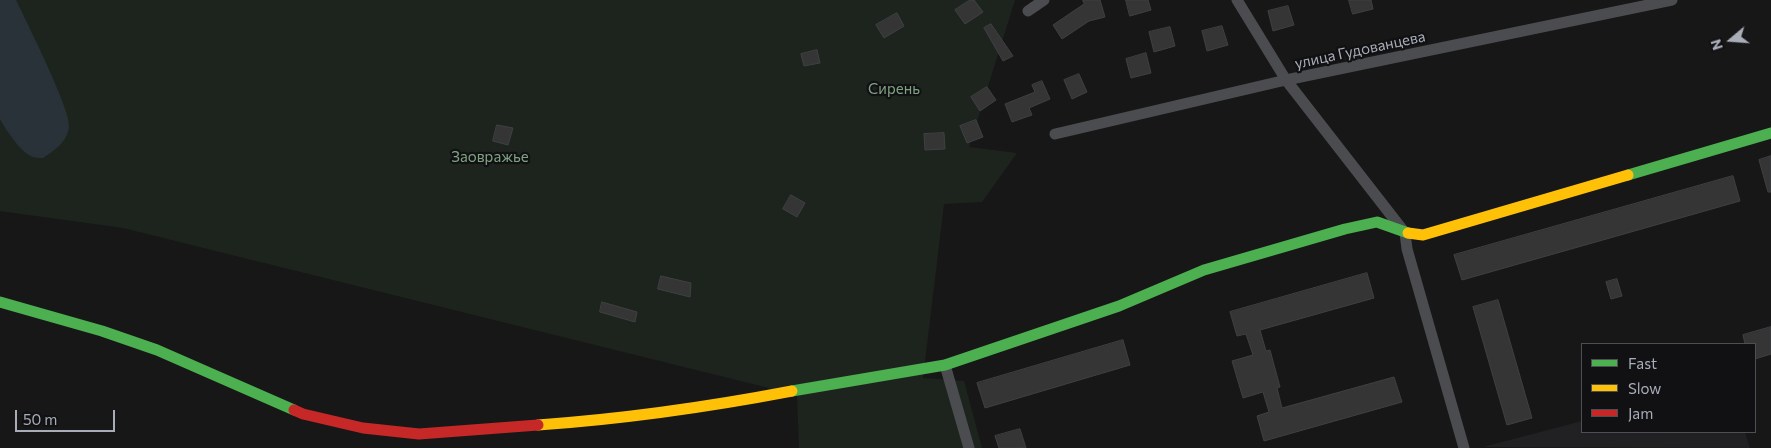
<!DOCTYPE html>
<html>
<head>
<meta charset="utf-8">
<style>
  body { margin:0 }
  #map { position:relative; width:1771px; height:448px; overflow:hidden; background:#171717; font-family:Commissioner,sans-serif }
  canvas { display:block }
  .legend { position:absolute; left:1581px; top:343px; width:175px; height:90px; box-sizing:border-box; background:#111113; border:1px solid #4d4f55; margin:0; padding:6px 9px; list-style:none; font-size:15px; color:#a8adb8 }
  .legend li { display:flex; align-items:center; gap:10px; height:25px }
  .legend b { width:25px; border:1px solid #4d4f55 }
  .north { position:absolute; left:1706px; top:15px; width:50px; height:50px; -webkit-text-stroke:4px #111113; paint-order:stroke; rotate:252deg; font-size:14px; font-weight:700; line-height:20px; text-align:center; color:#a8adb8 }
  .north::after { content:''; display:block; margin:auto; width:18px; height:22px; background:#a8adb8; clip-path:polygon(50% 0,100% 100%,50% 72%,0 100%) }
  .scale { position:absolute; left:15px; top:410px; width:100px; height:22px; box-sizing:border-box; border:2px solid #a8adb8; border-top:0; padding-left:6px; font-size:15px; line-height:18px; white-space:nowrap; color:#a8adb8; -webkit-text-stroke:4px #111113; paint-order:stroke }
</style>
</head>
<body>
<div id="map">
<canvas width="1771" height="448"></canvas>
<ul class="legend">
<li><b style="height:6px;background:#4caf50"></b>Fast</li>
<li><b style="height:6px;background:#ffc107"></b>Slow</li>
<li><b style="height:6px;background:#c62828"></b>Jam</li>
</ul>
<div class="north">N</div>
<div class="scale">50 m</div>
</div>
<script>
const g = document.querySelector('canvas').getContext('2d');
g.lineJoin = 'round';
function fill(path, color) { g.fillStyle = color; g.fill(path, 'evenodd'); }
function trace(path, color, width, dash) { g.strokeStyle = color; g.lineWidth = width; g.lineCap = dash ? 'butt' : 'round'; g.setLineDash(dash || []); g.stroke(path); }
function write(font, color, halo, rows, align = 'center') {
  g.font = font + ' Commissioner,sans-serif'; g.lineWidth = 4.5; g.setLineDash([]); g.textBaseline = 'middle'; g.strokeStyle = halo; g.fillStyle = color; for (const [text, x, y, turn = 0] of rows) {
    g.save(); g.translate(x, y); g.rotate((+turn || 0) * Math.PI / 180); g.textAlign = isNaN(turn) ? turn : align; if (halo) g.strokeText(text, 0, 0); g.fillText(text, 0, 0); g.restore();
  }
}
const built = new Path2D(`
  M1582 421V432H1745L1750 448 1483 447Z`);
const green = new Path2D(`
  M0 0H1015L969 147 1017 153 982 202 944 204 923 378 964 381 982 448H799L797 395 123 228 0 211Z`);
const water = new Path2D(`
  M0 0H16C25 19 72 112 69 127 67 142 55 150 43 158 40 158 35 158 31 156 20 151 6 130 0 119Z`);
const building = new Path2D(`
  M970 0H974L983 12 965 24 955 10Z
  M1083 0H1100L1105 17 1089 21 1062 39 1053 25 1084 4Z
  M1126 0H1148L1151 10 1130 16Z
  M1349 0H1371L1373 9 1353 14Z
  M1288 6 1294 25 1273 31 1268 11Z
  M897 13 904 26 884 38 876 25Z
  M991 24 1013 56 1003 61 984 28Z
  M1222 26 1228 45 1207 51 1202 31Z
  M1170 27 1175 46 1154 52 1149 32Z
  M817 50 820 63 804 66 801 54Z
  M1146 53 1151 73 1131 78 1126 59Z
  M1079 74 1087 92 1072 99 1064 80Z
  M1042 81 1050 99 1029 108 1032 115 1012 122 1005 104 1035 92 1032 85Z
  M987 87 996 100 980 111 971 97Z
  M976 120 983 137 967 143 960 126Z
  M497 125 513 128 508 145 493 141Z
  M944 133 945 149 925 150 924 134Z
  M1771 156V192H1768L1759 160Z
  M1733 176 1740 201 1462 280 1454 255Z
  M791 195 805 203 797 217 783 209Z
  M1367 273 1374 298 1260 330 1266 351 1270 350 1280 387 1277 388 1282 408 1394 377 1402 402 1264 441 1257 416 1269 412 1263 392 1243 398 1232 361 1253 355 1246 334 1237 336 1230 312Z
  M661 276 691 283 690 297 658 289Z
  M1617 279 1622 296 1611 299 1606 282Z
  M1498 300 1532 418 1507 425 1473 307Z
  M602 302 637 312 635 322 600 312Z
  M1771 327V354L1755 359V344H1745L1743 335Z
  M1123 340 1130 365 985 408 977 383Z
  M1020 429 1026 448H999L995 436Z`);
const street = new Path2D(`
  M1237 0 1286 80 1405 233 1407 249 1464 448
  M1028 11 1044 0
  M1055 134 1286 80 1672 0
  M945 365 969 448`);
const fast = new Path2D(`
  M1628 175 1771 133
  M0 302 102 331 157 350 294 410
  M792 391 945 365 1119 306 1204 270 1345 229 1377 222 1408 233`);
const slow = new Path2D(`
  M1408 233 1423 235 1628 175
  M538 425C623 419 708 407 792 391`);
const jam = new Path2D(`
  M294 410 303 414 363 428 419 434 538 425`);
const streetNames = [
  ["улица Гудованцева",1360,50,-12]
];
const parkNames = [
  ["Сирень",894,89],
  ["Заовражье",490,157]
];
fill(built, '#212123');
fill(green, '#1d241e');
fill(water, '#2a3239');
fill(building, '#353536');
trace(building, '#3f4043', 1);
trace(street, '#4b4c50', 11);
trace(fast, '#4caf50', 11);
trace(slow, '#ffc107', 11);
trace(jam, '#c62828', 11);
write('15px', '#a8adb8', '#111113', streetNames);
write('15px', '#7fa381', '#111113', parkNames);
</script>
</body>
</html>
